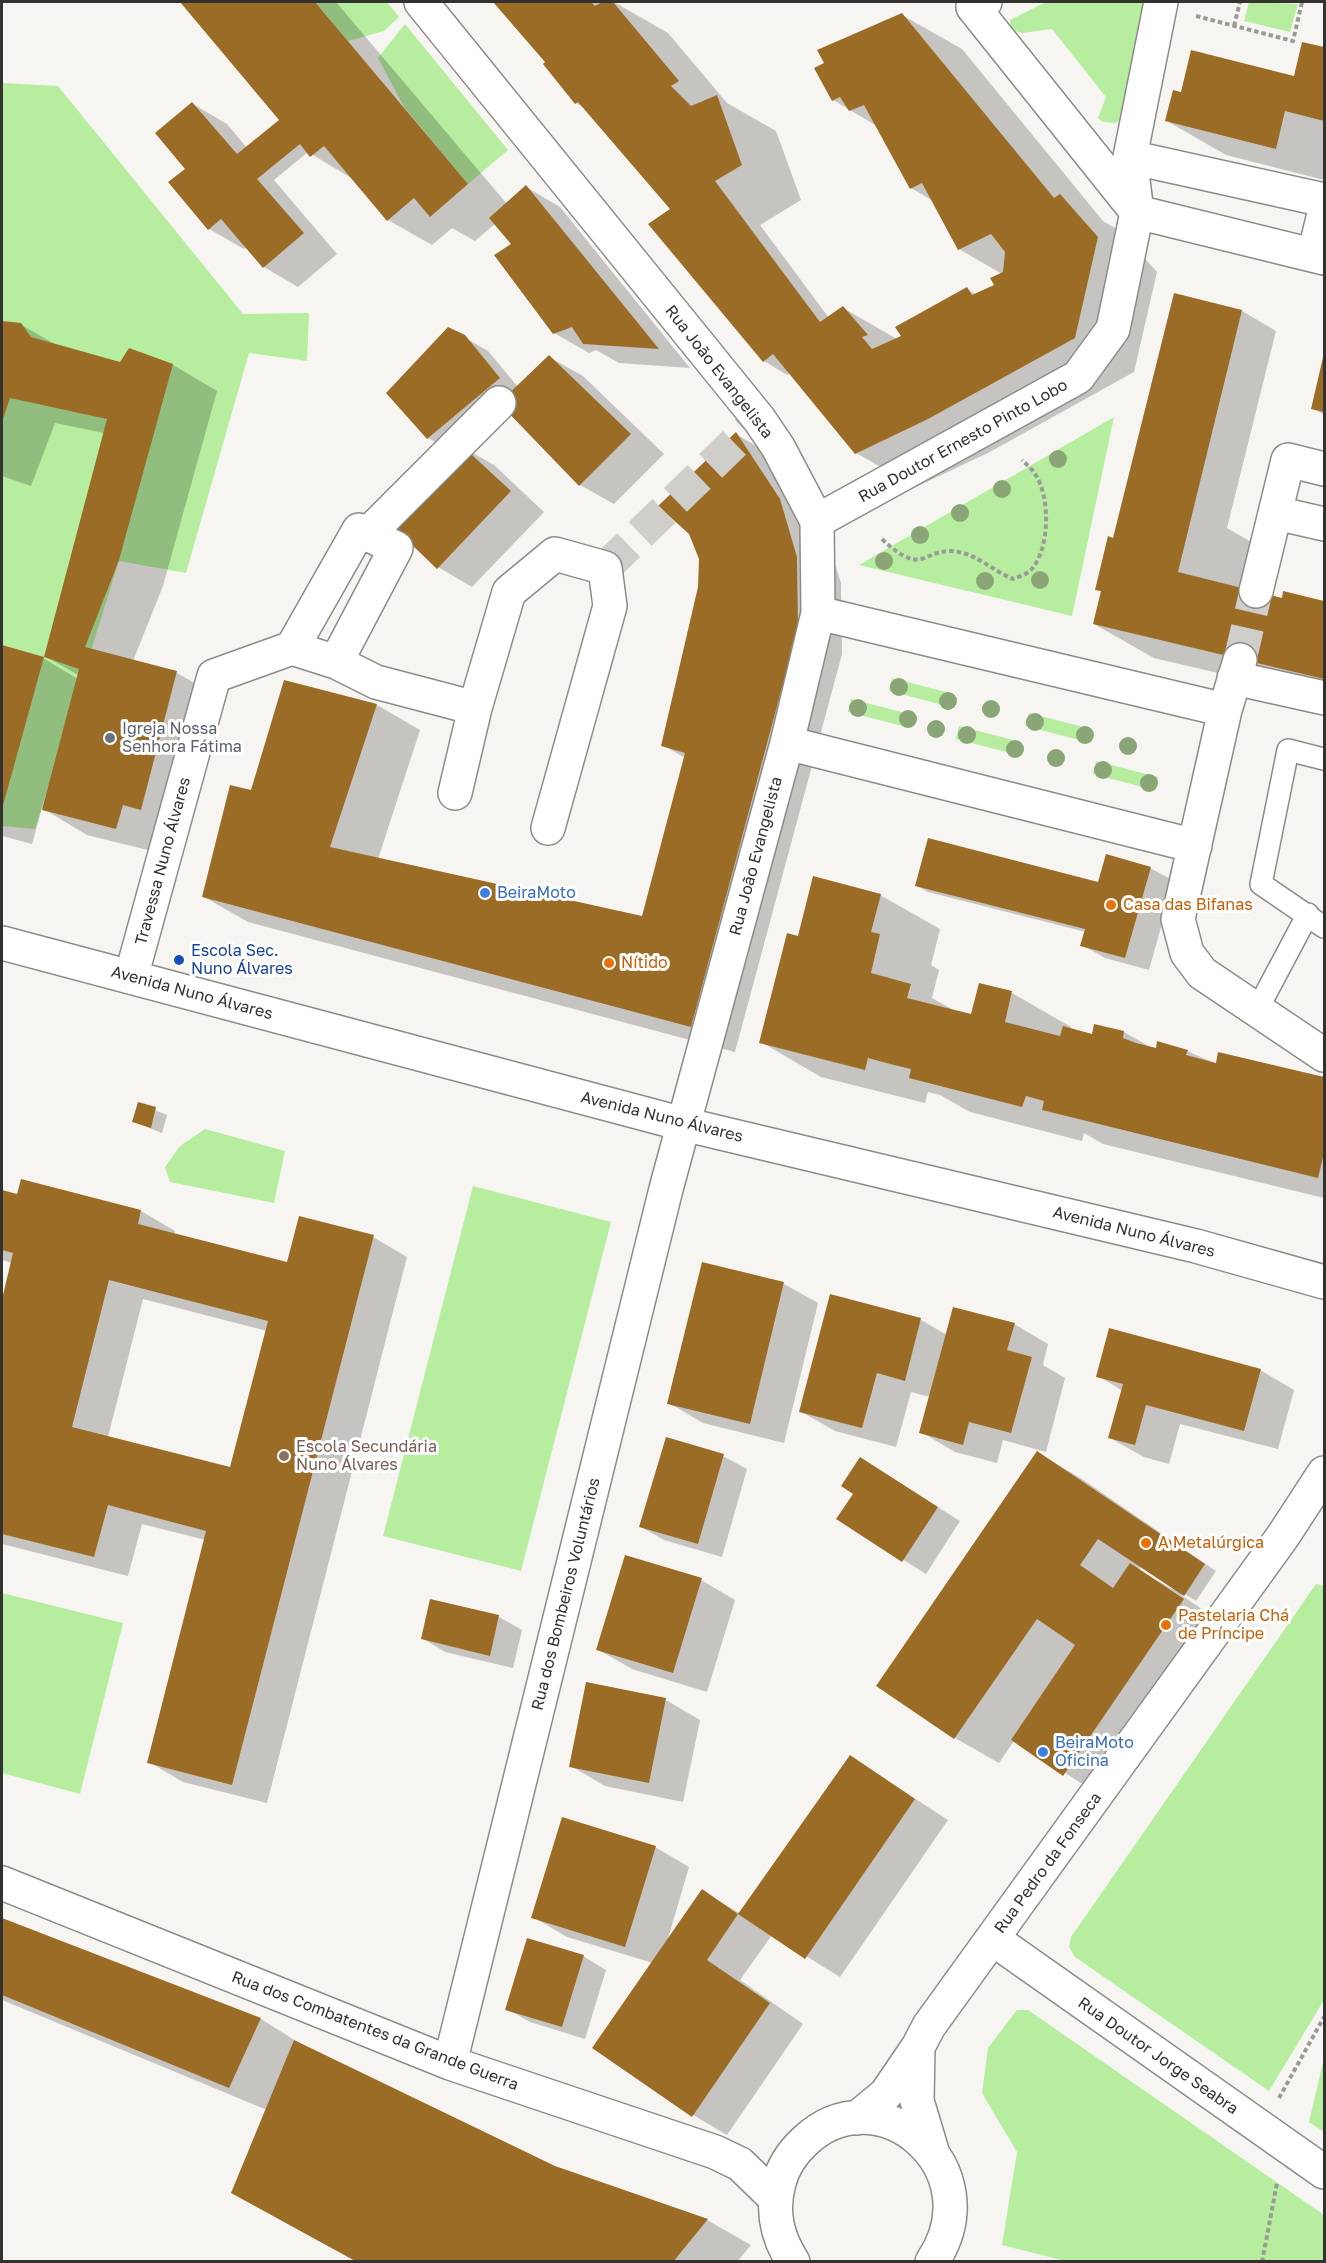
<!DOCTYPE html>
<html>
<head>
<meta charset="utf-8">
<style>
  body { margin:0 }
  #map { position:relative; width:1326px; height:2263px; overflow:hidden; background:#f7f5f2; font-family:"Golos Text",sans-serif }
  canvas { display:block }
  .frame { position:absolute; inset:0; border:3px solid #333231; pointer-events:none }
</style>
</head>
<body>
<div id="map">
<canvas width="1326" height="2263"></canvas>
<div class="frame"></div>
</div>
<script>
const g = document.querySelector('canvas').getContext('2d');
g.lineJoin = 'round';
function fill(path, color) { g.fillStyle = color; g.fill(path, 'evenodd'); }
function trace(path, color, width, dash) { g.strokeStyle = color; g.lineWidth = width; g.lineCap = dash ? 'butt' : 'round'; g.setLineDash(dash || []); g.stroke(path); }
function write(font, color, halo, rows, align = 'center') {
  g.font = font + ' "Golos Text",sans-serif'; g.lineWidth = 6; g.setLineDash([]); g.textBaseline = 'middle'; g.strokeStyle = halo; g.fillStyle = color; for (const [text, x, y, turn = 0] of rows) {
    g.save(); g.translate(x, y); g.rotate((+turn || 0) * Math.PI / 180); g.textAlign = isNaN(turn) ? turn : align; if (halo) g.strokeText(text, 0, 0); g.fillText(text, 0, 0); g.restore();
  }
}
const green = new Path2D(`
  M315 2H387L399 17 384 31 348 41Z
  M1046 2H1151L1124 114 1116 123 1103 122 1098 118 1106 97 1052 29 1022 33 1011 30 1010 20Z
  M1249 2 1298 4 1290 32 1244 21Z
  M405 24 508 150 468 184 404 107 378 58Z
  M2 83 58 86 243 314 309 313 307 361 249 353 186 573 119 561 35 829 2 826Z
  M1114 417 1072 616 859 565Z
  M892 678 954 694 951 707 889 691Z
  M851 699 913 715 910 728 848 712Z
  M1029 713 1091 729 1087 742 1025 726Z
  M959 726 1021 742 1018 755 956 739Z
  M1096 761 1158 777 1154 790 1093 774Z
  M205 1129 285 1151 274 1203 170 1182 165 1167 180 1146Z
  M473 1186 611 1222 521 1571 383 1536Z
  M1316 1584 1324 1586V2000L1269 2091 1075 1957 1069 1947 1071 1937Z
  M2 1593 123 1623 80 1794 2 1773Z
  M1017 2010H1028L1324 2215V2261H1065L1002 2245 1017 2152 982 2093 988 2048Z
  M1324 2058V2132L1309 2122Z`);
const shadow = new Path2D(`
  M182 2H336L507 204 526 187 560 207 690 368 619 363 596 350 589 353 554 333 513 244 496 223 475 241 452 228 432 245 388 220 356 181 308 152 274 180 337 254 298 287 264 267 246 247 244 249 209 229 170 182 187 169 193 104 227 124 247 148 281 120Z
  M495 2H614L668 33 727 103 776 131 801 200 760 225 829 318 843 308 897 339 967 289 977 295 996 285 1002 274 959 249 933 201 911 188 877 126 833 100 902 15 962 49 1103 221 1120 231 1157 272 1134 372 988 453 916 487 856 453 790 373 787 375 764 361 673 209 586 109 576 103 547 62Z
  M1304 44 1324 49V180L1226 155 1167 121 1182 94 1295 78Z
  M1175 295 1242 311 1276 331 1227 528 1253 543 1241 589 1283 599 1284 593 1324 603V698L1154 658 1094 624 1102 592 1097 589 1114 540Z
  M2 322 20 324 58 346 121 363 129 350 173 365 217 391 163 586 133 661 177 673 221 698 160 853 87 835 42 808 32 844 2 836V647L43 658 78 679V675L45 656 104 433 55 423 31 486 2 476Z
  M464 337 488 351 518 387 549 357 583 376 664 454 614 504 580 485 504 406 459 445 494 465 544 512 472 587 438 567 453 452 428 438Z
  M1324 355V415L1312 408Z
  M736 434 780 460 823 525 841 583 842 654 735 1052 248 922 204 897 252 792 377 705 420 730 378 859 643 918 685 758 663 745Z
  M1150 868 1174 881 1149 970 1105 958 1082 945 1086 932 928 892 917 886 1097 883Z
  M880 895 940 929 931 965 939 970 932 998 957 1012 972 1015 1012 993 1071 1027 1070 1030 1093 1036 1095 1025 1124 1032 1152 1048 1187 1051 1217 1064 1219 1054 1324 1079V1198L1103 1144 1084 1133 1082 1141 970 1112 940 1095 928 1092 925 1103 821 1077 761 1042 799 938Z
  M139 1104 167 1115 162 1133 134 1122Z
  M22 1181 141 1211 175 1231 174 1235 288 1264 373 1237 407 1257 267 1803 183 1782 149 1762 206 1540 142 1524 128 1576 2 1544V1305L12 1263 2 1260V1191L18 1196ZM143 1299 267 1331 231 1469 108 1437Z
  M704 1264 784 1284 818 1303 784 1443 703 1423 669 1403Z
  M921 1320 947 1335 1014 1324 1048 1344 1043 1365 1065 1378 1046 1452 1003 1440 997 1463 955 1452 921 1432 930 1397 911 1392 896 1447 835 1431 800 1411Z
  M1260 1370 1294 1390 1278 1449 1180 1424 1169 1464 1144 1457 1110 1438 1123 1391 1098 1376Z
  M1038 1453 1082 1479 1216 1571 1196 1601 1183 1593 1181 1595 1227 1626 1108 1800 1014 1741 999 1763 955 1738 879 1685ZM1141 1566 1174 1587 1172 1589 1139 1570Z
  M723 1456 747 1469 722 1557 664 1540 641 1527Z
  M861 1459 960 1521 926 1574 838 1519 855 1493Z
  M701 1580 735 1600 707 1692 632 1669 597 1649Z
  M431 1600 499 1617 522 1630 513 1668 445 1652 422 1638Z
  M588 1684 666 1700 700 1720 683 1802 605 1786 571 1766Z
  M851 1757 948 1820 840 1977 772 1935 740 1980 803 2024 727 2135 693 2115 653 1963 567 1937 533 1917 655 1847 689 1867 667 1942 702 1891 741 1914Z
  M2 1919 261 2019 304 2046 555 2167 707 2220 751 2245 737 2262H357L267 2110 2 2000Z
  M583 1956 606 1970 585 2039 530 2022 507 2009Z`);
const building = new Path2D(`
  M180 2H315L468 184 430 217 414 198 387 221 324 146 310 157 300 144 257 179 304 233 263 268 221 219 208 230 168 182 185 169 155 133 192 102 237 154 279 120Z
  M493 2H591L595 6 602 2H613L679 81 671 86 691 106 717 95 742 165 715 181 820 322 843 306 868 335 862 337 872 349 901 336 895 327 967 287 972 295 994 285 990 278 1003 272 1005 252 991 234 958 250 922 183 910 189 864 105 849 111 840 97 832 101 814 68 824 63 817 50 902 13 1054 198 1060 194 1098 237 1075 338 928 419 855 454 773 354 763 362 648 224 670 209 578 102 575 104 543 64 545 62Z
  M1302 42 1324 47V121L1285 111 1276 149 1165 121 1173 90 1181 92 1191 50 1294 76Z
  M526 185 659 349 583 344 572 327 553 334 494 255 511 244 489 218Z
  M1174 293 1242 310 1178 572 1282 598 1283 591 1324 601V679L1093 624 1101 591 1095 590 1108 536 1113 538Z
  M2 321 21 323 31 337 120 362 129 348 173 364 119 560 85 647 177 671 141 810 123 805 116 829 42 810 79 669 44 657 2 809V645L44 657 107 419 10 398 2 422Z
  M448 327 465 335 500 378 427 439 386 393Z
  M1324 353V412L1311 409Z
  M549 355 631 434 579 486 499 403Z
  M736 432 780 499 797 557 798 628 691 1027 202 897 230 785 251 790 284 680 377 704 330 847 642 916 685 753 661 746 698 587 699 559 689 534 658 506Z
  M459 443 511 491 437 569 384 518Z
  M928 838 1098 882 1106 854 1151 867 1125 958 1080 946 1085 929 915 886Z
  M813 876 881 894 871 932 880 934 871 973 911 984 907 998 971 1014 979 983 1012 991 1005 1022 1060 1036 1063 1026 1092 1034 1094 1024 1124 1031 1123 1038 1136 1043 1156 1048 1157 1041 1188 1050 1186 1055 1216 1063 1218 1052 1324 1077V1153L1318 1178 1042 1110 1044 1101 1026 1096 1022 1107 909 1078 911 1069 894 1065 868 1058 865 1070 759 1043 787 933 798 936Z
  M138 1102 156 1107 151 1128 132 1122Z
  M21 1179 141 1210 138 1224 287 1262 299 1216 374 1235 232 1785 147 1763 206 1531 108 1505 94 1557 2 1534V1299L13 1253 2 1250V1190L17 1194ZM109 1280 268 1321 230 1467 72 1427Z
  M702 1262 784 1282 750 1424 667 1404Z
  M830 1294 921 1318 905 1381 877 1373 862 1428 799 1412Z
  M953 1307 1015 1323 1007 1350 1032 1357 1011 1433 969 1422 963 1445 919 1433Z
  M1109 1328 1261 1369 1244 1431 1146 1405 1135 1445 1108 1438 1123 1384 1096 1377Z
  M666 1437 724 1454 698 1544 639 1527Z
  M1037 1451 1205 1564 1184 1596 1098 1539 1080 1565 1113 1588 1130 1563 1184 1599 1063 1776 1011 1740 1075 1645 1037 1619 954 1739 876 1686Z
  M860 1457 938 1507 902 1562 836 1519 853 1494 841 1486Z
  M625 1555 702 1578 673 1673 596 1650Z
  M430 1599 499 1615 490 1656 421 1639Z
  M586 1682 666 1698 649 1783 569 1767Z
  M850 1755 915 1799 805 1959 738 1914Z
  M562 1817 656 1846 625 1947 531 1918Z
  M702 1889 738 1914 707 1960 770 2003 692 2117 592 2048Z
  M2 1918 261 2018 229 2088 2 1995Z
  M527 1938 584 1955 562 2027 505 2010Z
  M294 2040 555 2166 708 2219 673 2262H357L231 2193Z`);
const streetTunnel = new Path2D(`
  M605 568 759 419
  M1240 660 1256 591`);
const path = new Path2D(`
  M1196 16 1293 41 1302 2
  M1234 26 1240 2
  M882 539C927 582 923 542 963 553 979 557 996 572 1013 579 1018 577 1025 575 1030 571 1050 551 1051 497 1035 474 1032 469 1026 464 1022 460
  M1279 2098 1324 2017
  M1262 2262 1277 2183`);
const lane = new Path2D(`
  M1324 759 1288 750 1261 884 1324 927
  M1257 1010 1308 914`);
const street = new Path2D(`
  M421 2 759 419 778 447 817 521 818 613 787 743 666 1189 450 2063
  M985 2 973 7 1137 212 1324 258
  M1130 157 1324 200
  M1314 255 1324 214
  M1276 513 1324 524
  M817 521 1078 377 1113 329 1137 212 1130 157 1161 2
  M369 533 499 403
  M1256 591 1288 460 1324 469
  M818 613 1225 710
  M292 648 359 530 396 548 336 662
  M1240 660 1225 710 1178 919 1187 953 1202 973 1324 1055
  M1234 678 1324 698
  M787 743 1195 846
  M455 793 475 708
  M131 977 214 676 292 648 336 662 376 682 475 708 509 592 555 554 605 568 610 606 548 828
  M2 1883 450 2063 715 2152 740 2164 775 2198
  M993 1939 1324 2172`);
const secondary = new Path2D(`
  M2 943 683 1124 1196 1246 1324 1282
  M918 2047 917 2101 932 2151
  M857 2118 886 2094 918 2047 929 2026 1283 1536 1324 1473
  M793 2262C777 2237 771 2212 779 2183 783 2166 792 2153 805 2141 879 2071 995 2169 932 2262`);
const trees = [
  [1058,459],
  [1002,489],
  [960,513],
  [920,535],
  [884,561],
  [1040,580],
  [985,581],
  [899,687],
  [948,701],
  [858,708],
  [991,709],
  [908,719],
  [1035,722],
  [936,729],
  [967,735],
  [1085,735],
  [1128,746],
  [1015,749],
  [1056,758],
  [1103,770],
  [1149,783]
];
const markers = [
  [110,738,6,"#6b7280"],
  [485,893,6,"#3f7fe0"],
  [1111,905,6,"#e8710a"],
  [179,960,6,"#1a4fb4"],
  [609,963,6,"#e8710a"],
  [284,1456,6,"#8d6e63"],
  [1146,1543,6,"#e8710a"],
  [1166,1625,6,"#e8710a"],
  [1043,1752,6,"#3f7fe0"]
];
const streetNames = [
  ["Rua João Evangelista",719,372,52],
  ["Rua Doutor Ernesto Pinto Lobo",963,441,-29],
  ["Rua João Evangelista",756,856,-75],
  ["Travessa Nuno Álvares",163,861,-75],
  ["Avenida Nuno Álvares",192,993,15],
  ["Avenida Nuno Álvares",662,1117,14],
  ["Avenida Nuno Álvares",1134,1232,14],
  ["Rua dos Bombeiros Voluntários",566,1594,-76],
  ["Rua Pedro da Fonseca",1048,1863,-54],
  ["Rua dos Combatentes da Grande Guerra",375,2031,21],
  ["Rua Doutor Jorge Seabra",1158,2056,35]
];
const worshipNames = [
  ["Igreja Nossa",122,729],
  ["Senhora Fátima",122,747]
];
const shopNames = [
  ["BeiraMoto",497,893],
  ["BeiraMoto",1055,1743],
  ["Oficina",1055,1761]
];
const foodNames = [
  ["Casa das Bifanas",1123,905],
  ["Nítido",621,963],
  ["A Metalúrgica",1158,1543],
  ["Pastelaria Chá",1178,1616],
  ["de Príncipe",1178,1634]
];
const transitNames = [
  ["Escola Sec.",191,951],
  ["Nuno Álvares",191,969]
];
const educationNames = [
  ["Escola Secundária",296,1447],
  ["Nuno Álvares",296,1465]
];
fill(green, '#b6ed9f');
fill(shadow, '#0003');
fill(building, '#9b6c26');
trace(streetTunnel, '#d0cecb', 33, [33, 16]);
trace(lane, '#8d8b88', 24);
trace(street, '#8d8b88', 36);
trace(secondary, '#8d8b88', 36);
trace(path, '#9c9a98', 4, [4.5, 3]);
trace(lane, '#fff', 21);
trace(street, '#fff', 33);
trace(secondary, '#fff', 33);
g.fillStyle = '#8aa676';
for (const [x, y] of trees) { g.beginPath(); g.arc(x, y, 9, 0, 2 * Math.PI); g.fill(); }
for (const [x, y, r, color] of markers) { const dot = new Path2D(); dot.arc(x, y, r, 0, 2 * Math.PI); g.fillStyle = color; g.fill(dot); trace(dot, '#fff', 2); }
write('16px', '#333231', '#fff', streetNames);
write('16px', '#5b616d', '#fff', worshipNames, 'left');
write('16px', '#366cbe', '#fff', shopNames, 'left');
write('16px', '#c56008', '#fff', foodNames, 'left');
write('16px', '#164399', '#fff', transitNames, 'left');
write('16px', '#785e54', '#fff', educationNames, 'left');
</script>
</body>
</html>
